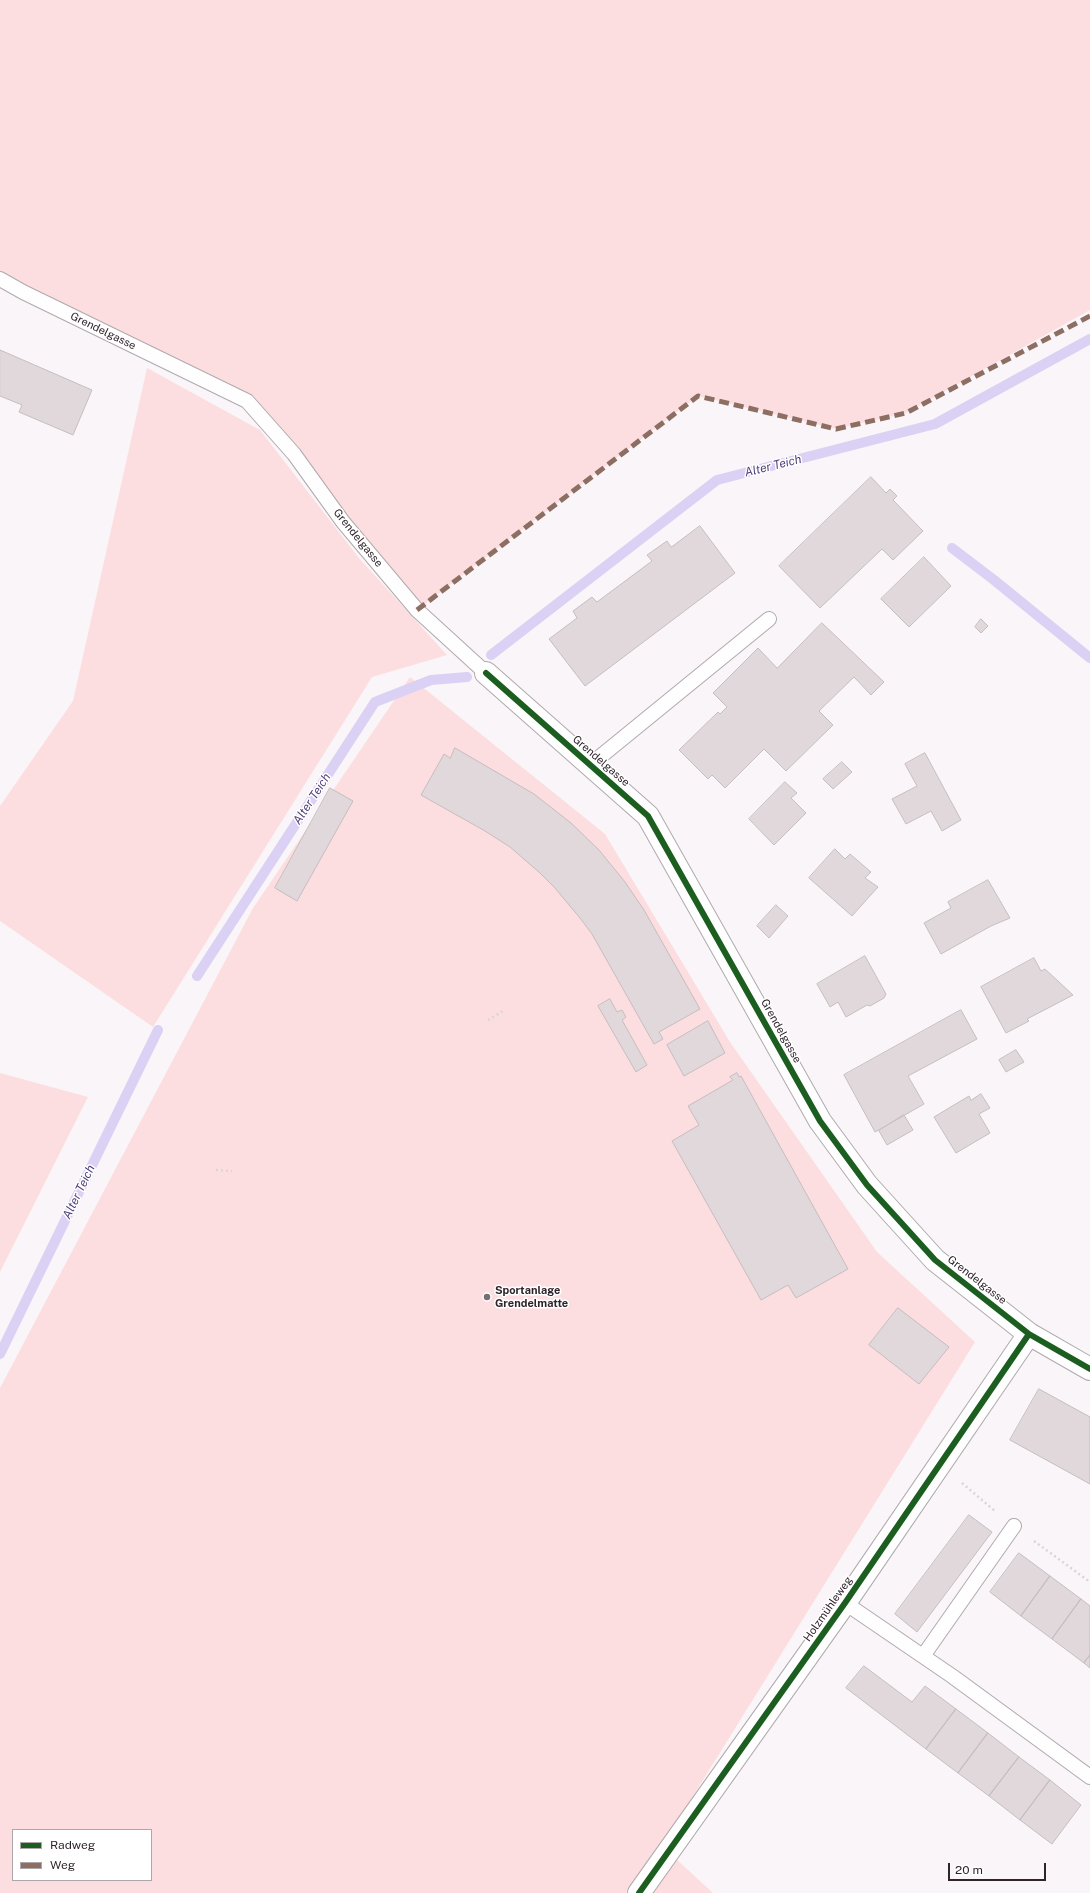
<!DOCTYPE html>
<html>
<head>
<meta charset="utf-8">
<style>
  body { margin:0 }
  #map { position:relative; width:1090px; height:1893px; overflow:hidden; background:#faf5f8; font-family:"Public Sans",sans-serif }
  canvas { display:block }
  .legend { position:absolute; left:12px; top:1829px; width:140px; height:52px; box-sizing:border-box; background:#fff; border:1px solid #aca7ab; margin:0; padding:5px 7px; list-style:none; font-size:12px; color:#30242c }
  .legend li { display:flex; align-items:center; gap:8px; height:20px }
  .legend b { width:20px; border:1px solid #aca7ab }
  .scale { position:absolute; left:948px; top:1863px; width:98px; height:18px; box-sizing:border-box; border:2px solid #30242c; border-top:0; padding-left:5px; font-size:12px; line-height:14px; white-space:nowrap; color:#30242c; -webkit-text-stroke:3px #fff; paint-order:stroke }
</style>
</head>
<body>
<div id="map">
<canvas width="1090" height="1893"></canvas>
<ul class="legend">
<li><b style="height:5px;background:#1b5e20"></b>Radweg</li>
<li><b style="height:5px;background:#8d6e63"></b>Weg</li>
</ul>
<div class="scale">20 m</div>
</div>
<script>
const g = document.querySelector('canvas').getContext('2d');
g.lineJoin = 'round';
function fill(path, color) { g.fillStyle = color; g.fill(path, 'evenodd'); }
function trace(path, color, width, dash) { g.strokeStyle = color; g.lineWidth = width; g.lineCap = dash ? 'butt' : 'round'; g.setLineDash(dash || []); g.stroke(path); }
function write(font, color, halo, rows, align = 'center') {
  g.font = font + ' "Public Sans",sans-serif'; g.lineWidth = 3; g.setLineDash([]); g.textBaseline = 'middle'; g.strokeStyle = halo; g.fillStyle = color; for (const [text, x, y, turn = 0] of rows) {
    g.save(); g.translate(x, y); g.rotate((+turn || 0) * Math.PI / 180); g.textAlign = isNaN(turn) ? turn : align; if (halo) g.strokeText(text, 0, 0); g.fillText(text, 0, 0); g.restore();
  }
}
const green = new Path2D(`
  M0 0H1090V310L906 413 836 429 698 396 417 610 247 401 0 279Z
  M147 368 260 430 359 558 447 655 372 677 153 1027 0 921V806L73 701Z
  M410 677 605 834 730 1042 877 1252 975 1342 662 1846 713 1893H632L658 1852 626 1893H0V1388L253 908ZM13 1830H151V1880H13Z
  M0 1073 88 1097 0 1272Z`);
const stream = new Path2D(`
  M952 548 994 580 1090 658
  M491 655 717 480 935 424 1090 339
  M197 976 375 702 431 680 467 677
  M0 1354 158 1030`);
const building = new Path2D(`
  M0 350 92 390 73 435 19 412 22 405 0 396Z
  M871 477 886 493 890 489 897 496 893 500 923 531 893 560 882 549 820 608 779 566Z
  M700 526 735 573 585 686 549 639 577 618 573 611 592 597 597 602 652 561 647 555 667 541 671 547Z
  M924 557 951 586 909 627 881 599Z
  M981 619 988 626 981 633 975 627Z
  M822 623 884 682 871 695 854 677 819 711 833 725 786 771 764 749 725 788 712 775 708 779 679 750 718 712 720 714 727 707 713 693 758 648 777 668Z
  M455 748 534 794 571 823 599 850 625 882 644 910 700 1009 659 1032 663 1039 654 1044 592 934 580 918 555 888 540 873 510 847 485 831 421 795 444 754 450 758Z
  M925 753 961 820 942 831 931 811 906 824 892 799 917 786 905 764Z
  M842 762 852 772 833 789 823 779Z
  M785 782 797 793 791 798 806 813 774 845 749 819Z
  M330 788 353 801 297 901 275 888Z
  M835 849 845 859 850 854 871 872 865 878 878 887 852 916 809 878Z
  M988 880 1010 918 991 926 941 954 924 923 951 908 948 902Z
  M776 905 788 916 769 938 757 926Z
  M865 956 886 994 884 998 870 1006 867 1005 846 1017 838 1002 830 1007 817 984Z
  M1034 958 1041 971 1045 969 1073 995 1027 1019 1029 1021 1006 1033 981 987Z
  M610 999 617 1012 622 1010 626 1017 622 1020 647 1065 636 1072 598 1006Z
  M961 1010 977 1039 908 1076 924 1104 875 1132 844 1075Z
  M708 1021 725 1053 684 1076 667 1045Z
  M1016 1050 1024 1062 1006 1072 999 1060Z
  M737 1073 739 1077 741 1076 848 1269 796 1298 788 1285 761 1300 672 1141 699 1125 688 1106 733 1080 730 1077Z
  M981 1094 990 1108 979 1114 990 1133 956 1153 934 1117 969 1096 971 1100Z
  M904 1115 913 1130 887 1145 879 1131Z
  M898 1308 949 1347 919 1384 869 1345Z
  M1039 1389 1090 1417V1484L1010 1440Z
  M969 1515 992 1532 917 1632 895 1614Z
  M1019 1553 1050 1576 1021 1616 990 1592Z
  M1050 1576 1081 1599 1052 1639 1021 1616Z
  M1081 1599 1090 1606V1655L1084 1663 1052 1639Z
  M1090 1655V1668L1084 1663Z
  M864 1666 912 1702 925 1686 956 1709 926 1749 846 1688Z
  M956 1709 988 1733 958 1773 926 1749Z
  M988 1733 1019 1757 989 1796 958 1773Z
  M1019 1757 1050 1780 1020 1820 989 1796Z
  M1050 1780 1081 1805 1052 1844 1020 1820Z`);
const path = new Path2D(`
  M488 1020 503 1011
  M216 1170 232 1171
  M962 1483 995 1511
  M1034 1541 1090 1582`);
const lane = new Path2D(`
  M0 279 23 292 247 401 294 454 343 522 417 610 486 673
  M590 765 769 619
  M845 1603 952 1676 1090 1777
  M923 1656 1014 1526`);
const street = new Path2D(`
  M486 673 648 816 820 1121 867 1185 935 1260 1029 1334 1090 1369
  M639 1893 845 1603 1029 1334`);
const quiet = new Path2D(`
  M417 610 698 396 836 429 906 413 1090 316`);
const cycleway = new Path2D(`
  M486 673 648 816 820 1121 867 1185 935 1260 1029 1334 1090 1369
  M639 1893 845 1603 1029 1334`);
const markers = [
  [487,1297,4,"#776d73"]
];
const streetNames = [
  ["Grendelgasse",103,331,26],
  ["Grendelgasse",358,538,51],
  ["Grendelgasse",601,761,41],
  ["Grendelgasse",781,1031,61],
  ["Grendelgasse",977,1280,38],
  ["Holzmühleweg",828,1609,-55]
];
const poiNames = [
  ["Sportanlage",495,1291],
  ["Grendelmatte",495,1304]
];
const waterNames = [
  ["Alter Teich",773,466,-14],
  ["Alter Teich",312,799,-57],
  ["Alter Teich",79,1192,-64]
];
fill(green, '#fcdee0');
trace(stream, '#dad1f4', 10);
fill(building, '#e1d8db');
trace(building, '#c6bdc0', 1);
trace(lane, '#b0a9ae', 16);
trace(street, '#b0a9ae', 24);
trace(path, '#d8d6d7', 2.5, [2, 3]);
trace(lane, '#fefefe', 14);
trace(street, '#fefefe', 22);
trace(quiet, '#8d6e63', 5, [10, 5]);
trace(cycleway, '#1b5e20', 6);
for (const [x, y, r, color] of markers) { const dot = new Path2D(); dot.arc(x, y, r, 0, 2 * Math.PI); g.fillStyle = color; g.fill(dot); trace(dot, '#fff', 1.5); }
write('11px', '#30242c', '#fff', streetNames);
write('bold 11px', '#30242c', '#fff', poiNames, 'left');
write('italic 12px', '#513f7a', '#fff', waterNames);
</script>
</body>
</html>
